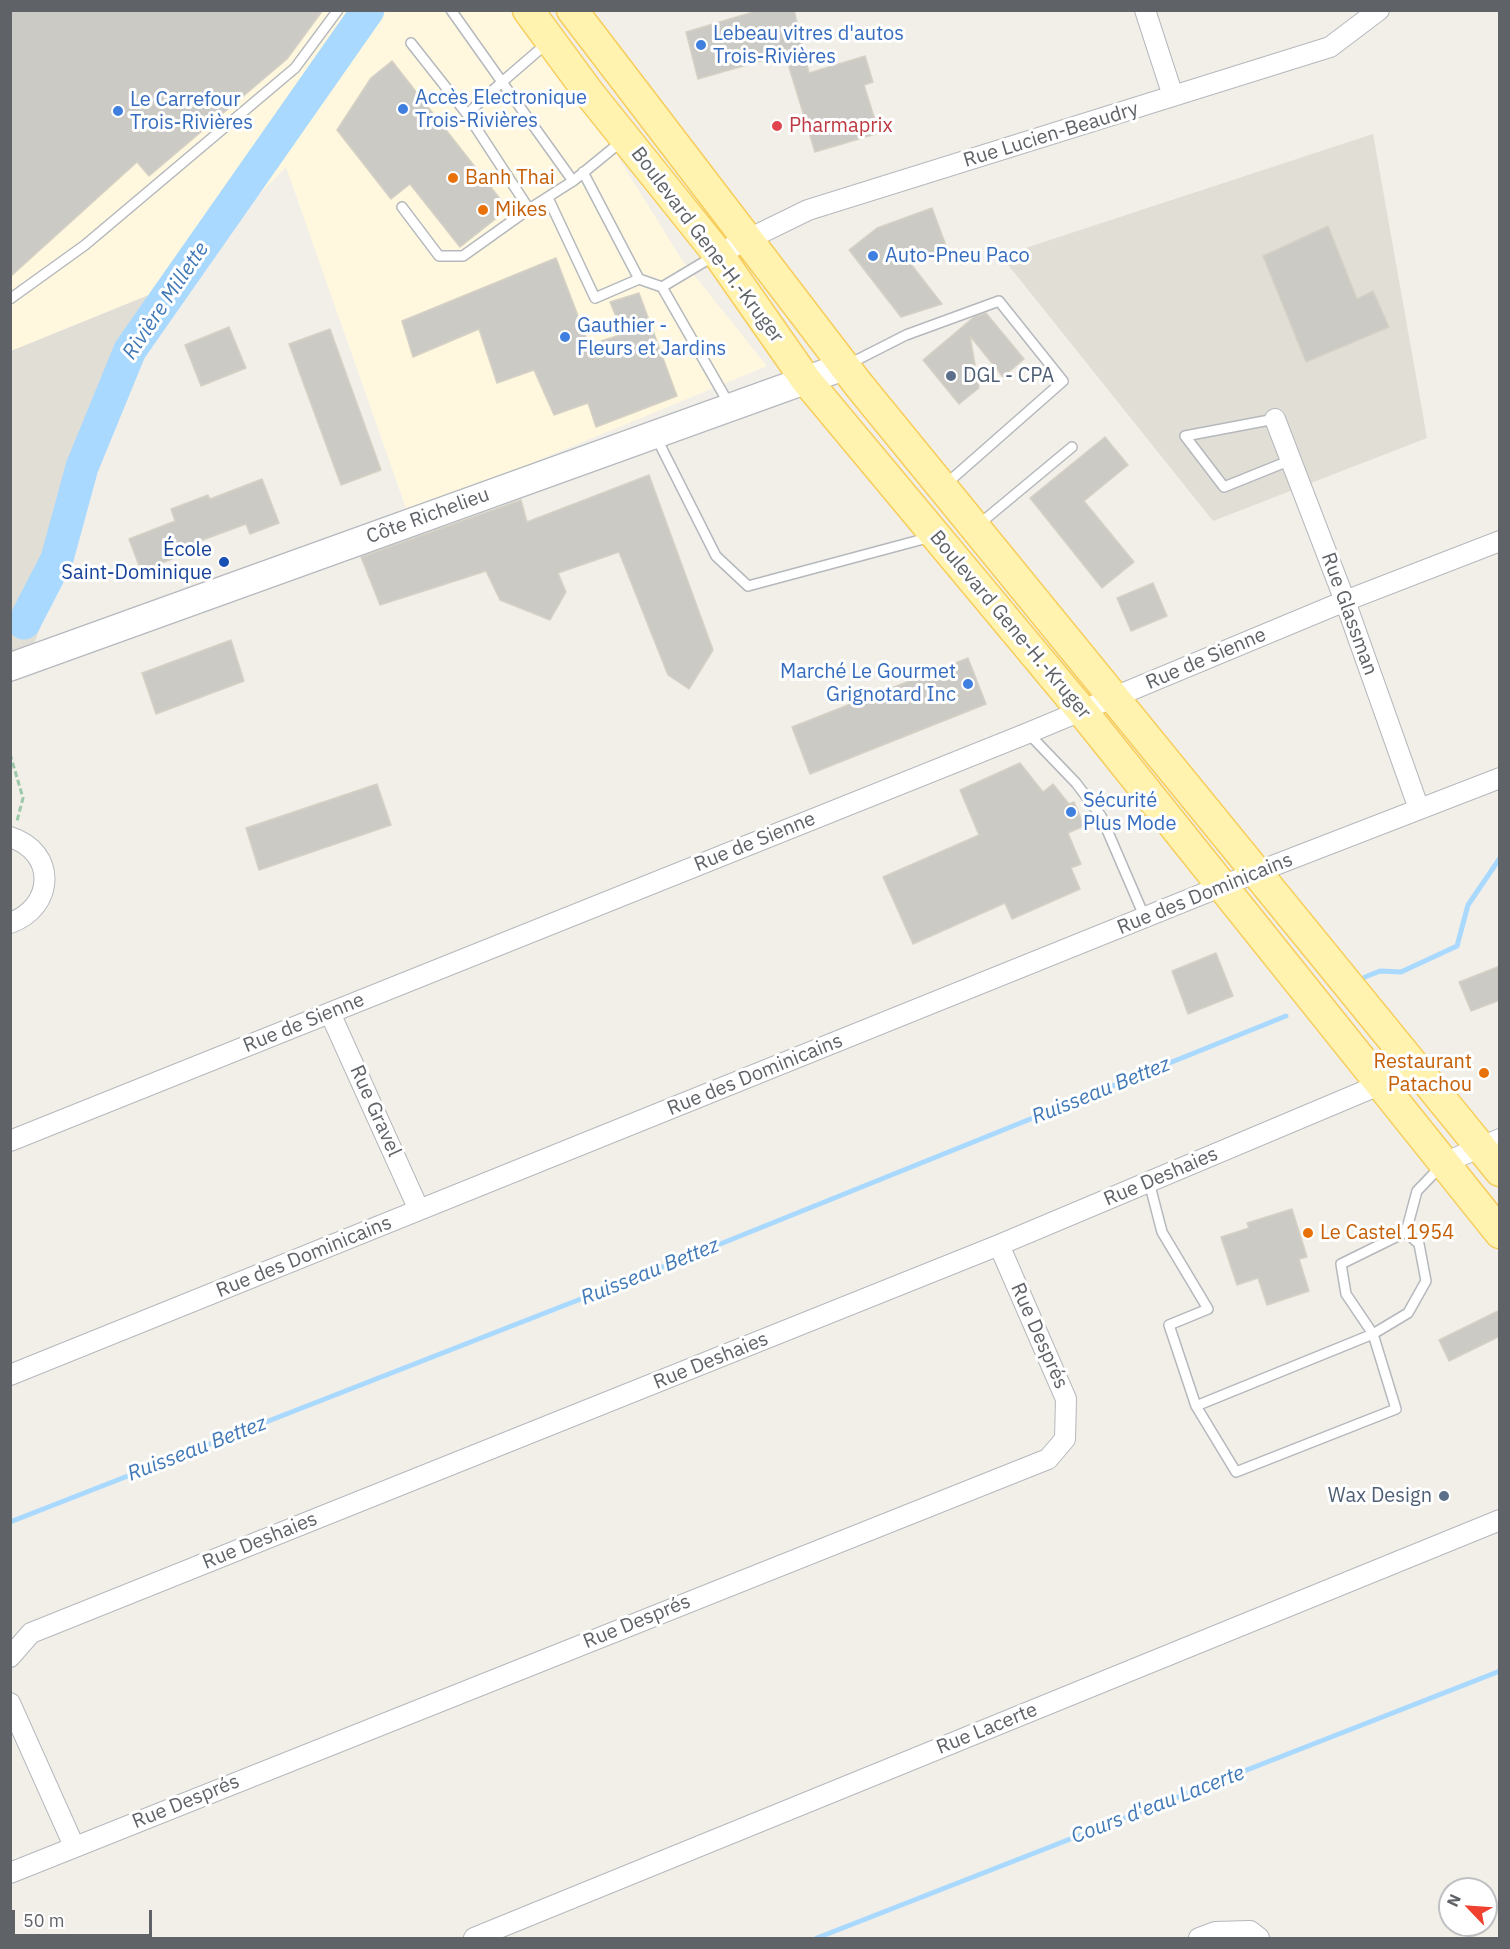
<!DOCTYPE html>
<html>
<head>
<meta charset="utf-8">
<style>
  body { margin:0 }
  #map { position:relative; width:1510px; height:1949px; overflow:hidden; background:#f1efe8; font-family:"IBM Plex Sans",sans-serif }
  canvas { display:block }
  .frame { position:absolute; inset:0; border:12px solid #5f6368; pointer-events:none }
  .north { position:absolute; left:1438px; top:1877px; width:60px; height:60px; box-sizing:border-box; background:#fff; border:2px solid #bfc1c3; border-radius:50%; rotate:295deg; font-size:16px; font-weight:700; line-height:24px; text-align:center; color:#5f6368 }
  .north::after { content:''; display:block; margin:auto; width:21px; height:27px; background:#f0402f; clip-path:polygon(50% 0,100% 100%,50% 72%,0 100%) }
  .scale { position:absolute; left:12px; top:1910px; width:140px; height:27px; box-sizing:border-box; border:3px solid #5f6368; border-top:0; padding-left:8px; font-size:18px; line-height:21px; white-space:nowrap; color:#5f6368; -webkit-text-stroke:4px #fff; paint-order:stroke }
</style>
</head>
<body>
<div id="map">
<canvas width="1510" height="1949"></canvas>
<div class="frame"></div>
<div class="north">N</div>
<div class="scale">50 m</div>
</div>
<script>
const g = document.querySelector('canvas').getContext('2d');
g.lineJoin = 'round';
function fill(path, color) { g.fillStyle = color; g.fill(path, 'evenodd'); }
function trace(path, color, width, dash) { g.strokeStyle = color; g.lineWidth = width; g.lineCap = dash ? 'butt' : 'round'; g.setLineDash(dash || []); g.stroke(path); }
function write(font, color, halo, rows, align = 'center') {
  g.font = font + ' "IBM Plex Sans",sans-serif'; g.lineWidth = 6; g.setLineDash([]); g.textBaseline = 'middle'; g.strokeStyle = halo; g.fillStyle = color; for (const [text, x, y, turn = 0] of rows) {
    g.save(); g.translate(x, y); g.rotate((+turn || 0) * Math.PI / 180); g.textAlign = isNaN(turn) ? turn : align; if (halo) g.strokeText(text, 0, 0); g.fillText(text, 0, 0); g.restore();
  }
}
const commercial = new Path2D(`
  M521 10 576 89 682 260 767 366 408 514 286 167 166 288 11 351V11Z`);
const education = new Path2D(`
  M1373 134 1427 438 1213 521 1001 256Z
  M166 288 32 649 11 659V351Z`);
const stream = new Path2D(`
  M1365 977 1380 971 1401 972 1457 946 1468 905 1500 858
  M10 1522 678 1261 1286 1016
  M817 1938 1500 1671`);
const river = new Path2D(`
  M24 623 57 559 82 467 130 350 368 10`);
const building = new Path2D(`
  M10 10H323L287 59 149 176 137 162 10 277Z
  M760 10H794L809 73 865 56 873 82 864 85 879 133 815 152 785 54 698 79 686 32Z
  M392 61 508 209 460 247 410 184 391 199 337 130 371 78Z
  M932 208 948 251 911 264 942 304 901 317 849 250 877 228Z
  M1328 226 1357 299 1373 291 1389 327 1306 362 1263 256Z
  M556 258 589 345 623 334 610 302 639 293 677 396 596 427 588 403 554 415 534 370 497 383 479 329 413 357 402 321Z
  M986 313 1024 359 1003 377 970 336 979 388 959 404 923 360 974 317Z
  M229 327 246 368 201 386 185 345Z
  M330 329 381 470 341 485 289 344Z
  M1105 437 1128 465 1084 501 1134 562 1102 588 1030 498Z
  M649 475 713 650 689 689 668 675 619 552 558 573 566 592 550 620 500 600 486 571 380 605 361 557 521 500 527 522Z
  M262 479 279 523 250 534 246 524 170 552 172 559 141 571 129 539 175 521 171 509 208 495 210 499Z
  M1153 583 1167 616 1131 631 1117 598Z
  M231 640 244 681 156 714 142 673Z
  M968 658 986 704 810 774 792 727Z
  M1020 763 1043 792 1053 784 1069 804 1074 802 1084 826 1068 833 1081 864 1071 868 1080 889 1012 919 1005 903 913 944 883 877 979 835 960 790Z
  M377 784 391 825 259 870 246 828Z
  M1216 953 1233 996 1188 1014 1172 971Z
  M1500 966V1000L1471 1011 1459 982Z
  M1292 1209 1307 1257 1299 1259 1309 1291 1267 1305 1258 1278 1237 1285 1221 1237 1249 1228 1247 1223Z
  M1500 1310V1336L1449 1361 1439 1340Z`);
const path = new Path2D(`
  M10 754 23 798 17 821`);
const lane = new Path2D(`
  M451 10 502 82 546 44
  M411 43 467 114 502 82 573 181
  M467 114 529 209 573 181 622 141
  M548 198 595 298 639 279 583 172
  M402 207 439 256H463L529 209
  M639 279 662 287 729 404
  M662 287 714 256
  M10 299 85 245 295 68 338 10
  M847 365 906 335 999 301 1063 381 946 484
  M1275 419 1185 436 1224 487 1291 460
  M656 437 716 556 748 586 931 537
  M977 526 1072 447
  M1028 733 1076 783 1101 816 1145 918
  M1149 1182 1162 1232 1208 1309 1169 1325 1196 1406 1236 1472 1396 1409 1373 1334 1346 1294 1341 1264 1406 1232 1417 1191 1442 1165
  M1196 1406 1373 1334 1408 1313 1426 1281 1419 1244 1406 1232`);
const street = new Path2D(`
  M1145 10 1173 96
  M718 254 808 210 1330 47 1379 10
  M1275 419 1345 601 1419 809
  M10 837C57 852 55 907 10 923
  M330 1013 419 1210
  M10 1141 1028 733 1345 601 1500 541
  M1444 1163 1500 1139
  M10 1375 1257 872 1500 778
  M10 1657 31 1633 999 1245 1417 1069
  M10 1703 74 1846
  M10 1873 1048 1459 1065 1439 1066 1399 999 1245
  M474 1938 1500 1520
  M1199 1938 1215 1932 1250 1931 1259 1938`);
const secondary = new Path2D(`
  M10 667 845 366`);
const primary = new Path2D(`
  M528 10 589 93 718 254 806 380 1082 711 1500 1233
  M572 10 858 384 1500 1171`);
const markers = [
  [701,45,6,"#3f7fe0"],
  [403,109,6,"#3f7fe0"],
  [118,111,6,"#3f7fe0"],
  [777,126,6,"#e0444e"],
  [453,178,6,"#e8710a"],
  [483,210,6,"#e8710a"],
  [873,256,6,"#3f7fe0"],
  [565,337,6,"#3f7fe0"],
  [951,376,6,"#5c6f8a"],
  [224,562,6,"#1a4fb4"],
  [968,684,6,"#3f7fe0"],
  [1071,812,6,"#3f7fe0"],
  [1484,1073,6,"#e8710a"],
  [1308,1233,6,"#e8710a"],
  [1444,1496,6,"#5c6f8a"]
];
const shopNames = [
  ["Lebeau vitres d'autos",713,34],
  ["Trois-Rivières",713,57],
  ["Accès Electronique",415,98],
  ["Trois-Rivières",415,121],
  ["Le Carrefour",130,100],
  ["Trois-Rivières",130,123],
  ["Auto-Pneu Paco",885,256],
  ["Gauthier -",577,326],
  ["Fleurs et Jardins",577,349],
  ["Marché Le Gourmet",956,672,"right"],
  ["Grignotard Inc",956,695,"right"],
  ["Sécurité",1083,801],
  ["Plus Mode",1083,824]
];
const healthNames = [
  ["Pharmaprix",789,126]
];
const streetNames = [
  ["Rue Lucien-Beaudry",1051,135,-17],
  ["Boulevard Gene-H.-Kruger",707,245,53],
  ["Côte Richelieu",428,516,-20],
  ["Rue Glassman",1349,614,70],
  ["Boulevard Gene-H.-Kruger",1010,625,50],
  ["Rue de Sienne",1206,659,-23],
  ["Rue de Sienne",755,842,-22],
  ["Rue des Dominicains",1205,894,-22],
  ["Rue de Sienne",304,1023,-22],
  ["Rue des Dominicains",755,1075,-22],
  ["Rue Gravel",375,1111,66],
  ["Rue Deshaies",1161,1177,-23],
  ["Rue des Dominicains",304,1257,-22],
  ["Rue Després",1039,1336,66],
  ["Rue Deshaies",711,1361,-22],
  ["Rue Deshaies",260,1541,-22],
  ["Rue Després",637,1622,-22],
  ["Rue Lacerte",987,1729,-22],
  ["Rue Després",186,1802,-22]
];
const foodNames = [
  ["Banh Thai",465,178],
  ["Mikes",495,210],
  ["Restaurant",1472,1062,"right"],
  ["Patachou",1472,1085,"right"],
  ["Le Castel 1954",1320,1233]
];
const serviceNames = [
  ["DGL - CPA",963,376],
  ["Wax Design",1432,1496,"right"]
];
const transitNames = [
  ["École",212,550],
  ["Saint-Dominique",212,573]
];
const waterNames = [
  ["Rivière Millette",166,301,-56],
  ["Ruisseau Bettez",1101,1091,-22],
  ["Ruisseau Bettez",650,1272,-22],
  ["Ruisseau Bettez",197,1449,-21],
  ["Cours d'eau Lacerte",1158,1805,-21]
];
fill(commercial, '#fff8df');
fill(education, '#e1ded6');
trace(stream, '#aad9ff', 5);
trace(river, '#aad9ff', 33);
fill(building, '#cccac5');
trace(building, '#d6d1c5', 1.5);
trace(lane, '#b5b8bc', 12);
trace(street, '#b5b8bc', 22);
trace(secondary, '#b6babf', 30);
trace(primary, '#f7cd5b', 33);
trace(path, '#9bc9a9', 3, [6, 3]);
trace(lane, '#fff', 9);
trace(street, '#fff', 20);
trace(secondary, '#fff', 27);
trace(primary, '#fff3af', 30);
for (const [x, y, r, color] of markers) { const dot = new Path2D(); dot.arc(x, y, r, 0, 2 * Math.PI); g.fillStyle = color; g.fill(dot); trace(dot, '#fff', 2); }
write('20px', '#366cbe', '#fff', shopNames, 'left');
write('20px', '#be3a42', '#fff', healthNames, 'left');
write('20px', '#5f6368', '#fff', streetNames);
write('20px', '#c56008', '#fff', foodNames, 'left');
write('20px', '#4e5e75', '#fff', serviceNames, 'left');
write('20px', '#164399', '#fff', transitNames, 'right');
write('italic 21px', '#4179b7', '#fff', waterNames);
</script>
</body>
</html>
